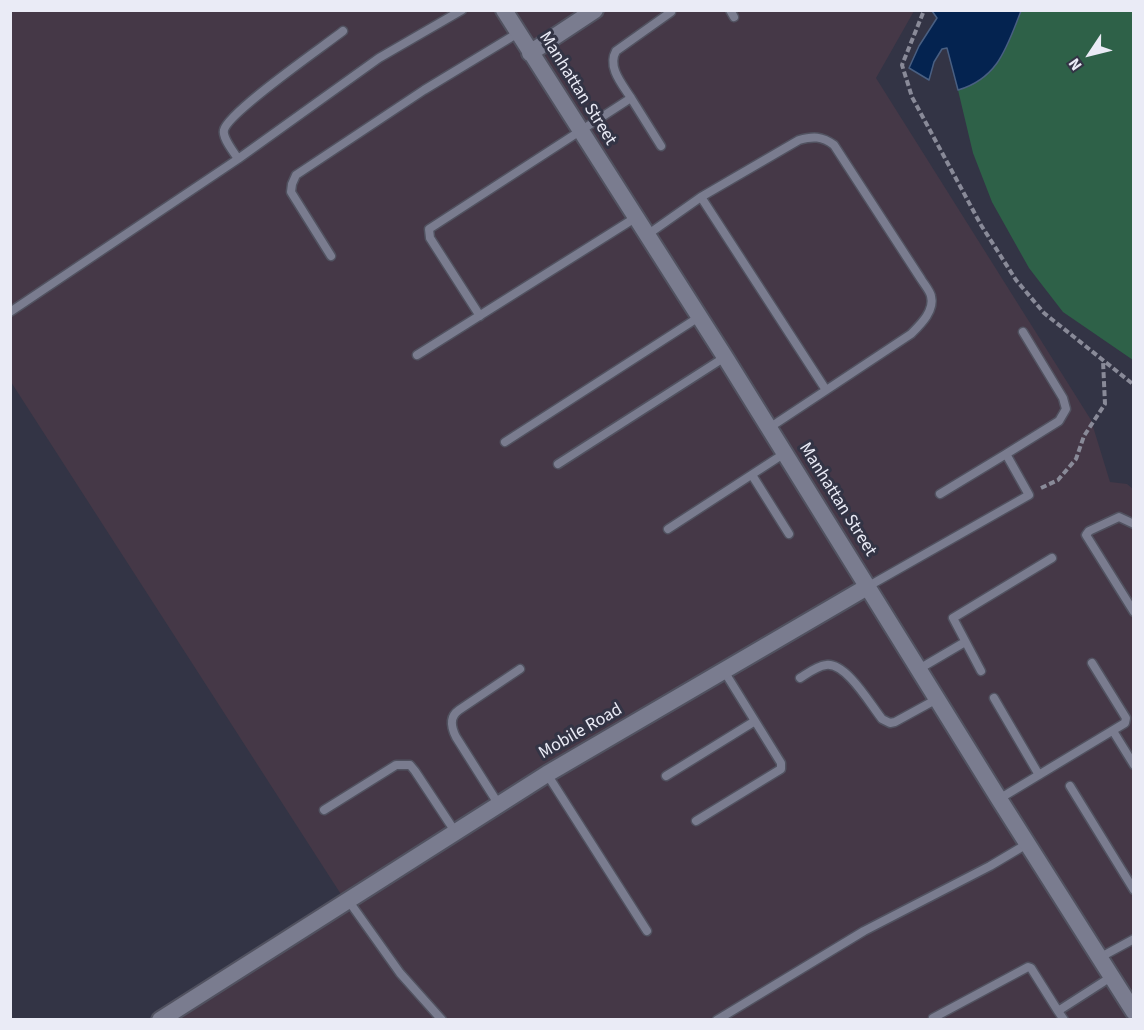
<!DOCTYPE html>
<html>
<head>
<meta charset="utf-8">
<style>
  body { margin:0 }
  #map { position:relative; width:1144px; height:1030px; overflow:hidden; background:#333445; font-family:"Source Sans 3",sans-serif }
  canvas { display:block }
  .frame { position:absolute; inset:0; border:12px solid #eaebf6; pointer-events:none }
  .north { position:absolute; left:1060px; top:24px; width:60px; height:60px; -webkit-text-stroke:4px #333445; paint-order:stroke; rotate:235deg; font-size:16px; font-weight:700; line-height:24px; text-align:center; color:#eaebf6 }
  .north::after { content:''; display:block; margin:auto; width:21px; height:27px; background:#eaebf6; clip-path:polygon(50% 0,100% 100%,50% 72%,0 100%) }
</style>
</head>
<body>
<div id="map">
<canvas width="1144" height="1030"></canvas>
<div class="frame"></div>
<div class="north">N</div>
</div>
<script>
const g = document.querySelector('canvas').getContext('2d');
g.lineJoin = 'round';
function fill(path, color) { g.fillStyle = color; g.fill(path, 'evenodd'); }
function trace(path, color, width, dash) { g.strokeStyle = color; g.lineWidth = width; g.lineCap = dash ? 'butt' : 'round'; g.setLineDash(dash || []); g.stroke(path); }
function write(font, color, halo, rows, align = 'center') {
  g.font = font + ' "Source Sans 3",sans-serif'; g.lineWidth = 6; g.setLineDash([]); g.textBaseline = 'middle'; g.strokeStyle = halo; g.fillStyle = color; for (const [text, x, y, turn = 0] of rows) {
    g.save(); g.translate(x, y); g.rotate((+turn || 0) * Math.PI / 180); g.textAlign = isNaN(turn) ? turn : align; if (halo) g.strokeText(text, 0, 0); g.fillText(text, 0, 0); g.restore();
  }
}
const industrial = new Path2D(`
  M11 11H914L876 78 1091 420 1110 482 1127 484 1133 489V1019H151L344 899 11 382Z`);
const green = new Path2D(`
  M1021 11H1133V360L1063 312 1029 268 992 202 973 153 958 90C999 78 1007 46 1021 11Z`);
const water = new Path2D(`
  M932 11H1021C1007 46 999 78 958 90L947 48 942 49 934 62 929 80 909 68 919 46 937 18Z`);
const path = new Path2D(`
  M923 13 902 65 912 97 981 225 1016 280 1044 313 1134 385
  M1041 488 1058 480 1076 459 1084 436 1105 404 1103 361`);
const lane = new Path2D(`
  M730 10 734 17
  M631 98C622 84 607 67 616 51L671 12
  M238 159C234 152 222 138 224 130 228 112 324 46 343 31
  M701 197 826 390
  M647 235 701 197 799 140C813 136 822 136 834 145L921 279C924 284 930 291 931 296 935 311 920 325 911 334L769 428
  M331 256 291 192 292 184 296 175 424 90 518 33
  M10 312 238 159 379 58 462 10
  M480 316 430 238 429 229 631 98 661 146
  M417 355 635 218
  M505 442 699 317
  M1006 454 1059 421 1066 409 1063 398 1023 332
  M558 464 725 357
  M752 475 789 534
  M1134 524 1119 517 1089 531 1086 535 1134 612
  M668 529 785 453
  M867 587 1029 495 1006 454 940 494
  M919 669 965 642
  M981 671 953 618 1052 558
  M800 678C808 673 817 666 826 665 846 662 870 704 882 719L890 723 895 722 937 699
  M994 698 1039 775
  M1113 731 1134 765
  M547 774 647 931
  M666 776 755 721
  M1070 786 1134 890
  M999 799 1125 723 1126 718 1092 663
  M499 805 456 737C451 727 449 717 459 710L520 669
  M324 810 396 765H410L415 771 456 833
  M696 821 781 769V763L724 671
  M348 900 400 973 442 1020
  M1099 958 1134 939
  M933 1018 1028 967 1031 968 1058 1011
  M717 1020 864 931 990 866 1027 844
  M1064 1020 1058 1011 1111 977`);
const street = new Path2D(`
  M504 10 725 357 999 799 1134 1012
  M530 53 595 10
  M160 1020 547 774 867 587`);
const streetNames = [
  ["Manhattan Street",577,89,58],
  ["Manhattan Street",837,500,58],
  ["Mobile Road",581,732,-30]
];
fill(industrial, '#453847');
fill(green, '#2e6148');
fill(water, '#042350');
trace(water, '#495f82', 1.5);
trace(lane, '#515260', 11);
trace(street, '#515260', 20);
trace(path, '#898a98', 4, [6, 3]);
trace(lane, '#7a7c8f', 8);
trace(street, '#7a7c8f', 16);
write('18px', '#eaebf6', '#333445', streetNames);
</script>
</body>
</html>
